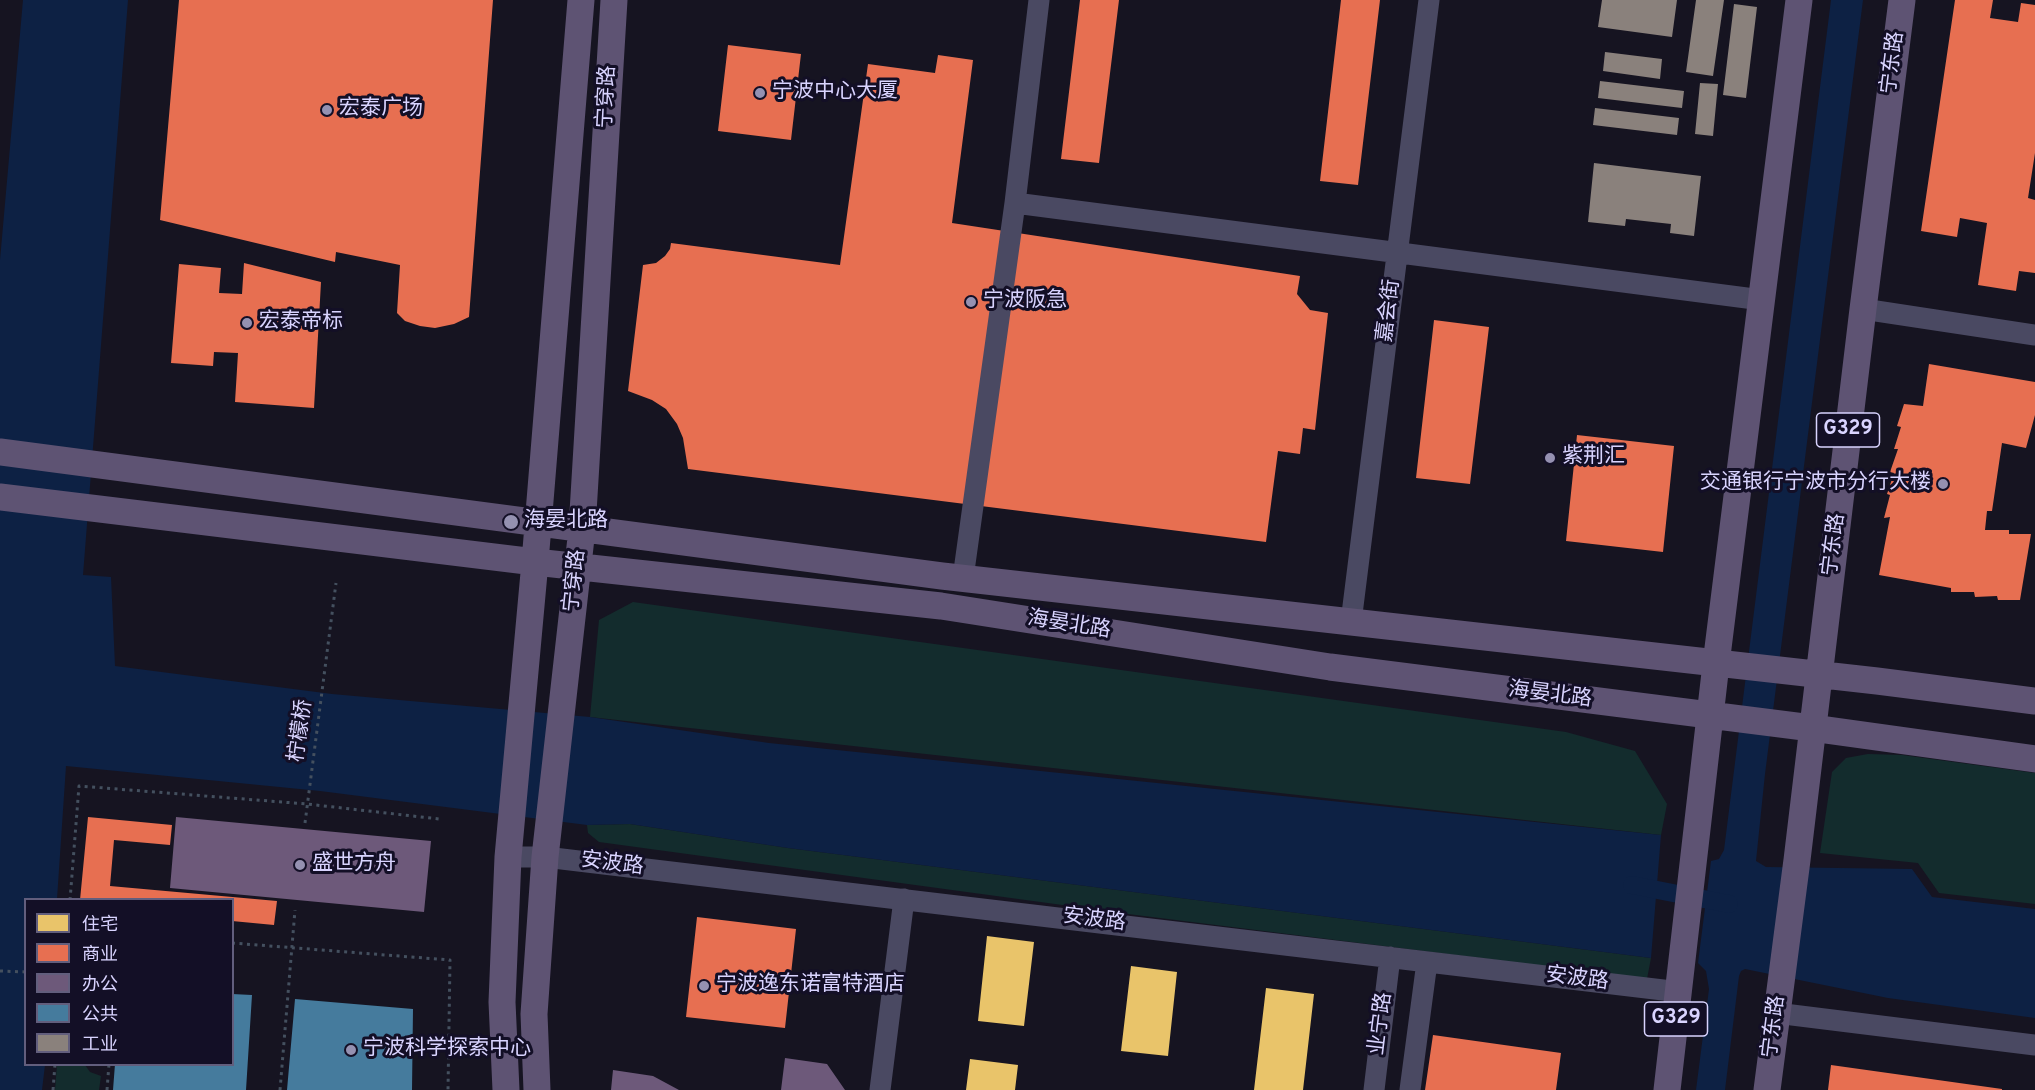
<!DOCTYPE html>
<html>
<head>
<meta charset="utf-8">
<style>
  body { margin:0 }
  #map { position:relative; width:2035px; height:1090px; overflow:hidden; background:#161421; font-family:Overpass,"Noto Sans SC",sans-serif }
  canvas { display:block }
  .legend { position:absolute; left:24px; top:898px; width:210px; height:168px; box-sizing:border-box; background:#130f26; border:2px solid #625e7d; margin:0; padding:8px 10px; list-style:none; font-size:18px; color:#d9d4ff }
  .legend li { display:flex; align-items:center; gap:12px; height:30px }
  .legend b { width:30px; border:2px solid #625e7d }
</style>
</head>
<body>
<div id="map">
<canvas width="2035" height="1090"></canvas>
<ul class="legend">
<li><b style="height:16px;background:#e9c46a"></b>住宅</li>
<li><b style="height:16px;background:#e76f51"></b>商业</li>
<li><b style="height:16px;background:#6d597a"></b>办公</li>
<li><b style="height:16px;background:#457b9d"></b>公共</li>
<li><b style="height:16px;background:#8a817c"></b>工业</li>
</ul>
</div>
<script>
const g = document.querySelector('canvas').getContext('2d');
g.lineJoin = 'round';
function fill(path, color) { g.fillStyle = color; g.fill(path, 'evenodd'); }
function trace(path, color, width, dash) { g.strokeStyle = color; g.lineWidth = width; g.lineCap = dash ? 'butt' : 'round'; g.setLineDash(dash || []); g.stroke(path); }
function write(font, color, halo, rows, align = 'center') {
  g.font = font + ' Overpass,"Noto Sans SC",sans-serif'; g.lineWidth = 6; g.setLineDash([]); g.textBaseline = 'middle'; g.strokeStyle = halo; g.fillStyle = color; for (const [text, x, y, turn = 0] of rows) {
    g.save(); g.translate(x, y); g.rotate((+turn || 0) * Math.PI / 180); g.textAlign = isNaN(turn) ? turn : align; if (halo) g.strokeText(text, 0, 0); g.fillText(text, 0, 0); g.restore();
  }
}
const green = new Path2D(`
  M633 602 1566 732 1635 751 1667 804 1661 835 590 717 599 620Z
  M1868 754 1902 755 2035 773V904L1939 893 1918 863 1820 853 1832 772 1846 758Z
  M630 824 788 848 1651 958 1647 979 1136 915 599 842 588 833 587 825Z
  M57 1065H85L90 1072 101 1076 99 1090H55Z`);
const water = new Path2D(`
  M23 0H128L83 575 111 577 115 666 332 694 590 717 769 743 1661 835 1651 958 788 848 630 824 587 825 320 791 66 766 57 899 26 900V1064L45 1065 42 1090H0V260Z
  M1831 0H1863L1765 774 1756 861 1766 867 1912 869 1932 897 2035 909V1018L1888 998 1745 969 1741 971 1739 976 1725 1090H1696L1709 989 1706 971 1698 963 1711 861 1719 859 1724 850Z`);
const homes = new Path2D(`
  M987 936 1034 942 1024 1026 978 1021Z
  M1131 966 1177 972 1168 1056 1121 1051Z
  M1266 988 1314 994 1303 1090H1254Z
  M970 1059 1018 1065 1015 1090H966Z`);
const shops = new Path2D(`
  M179 0H493L469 317 454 324 435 328 420 326 405 321 397 313 400 265 336 252 335 262 160 220Z
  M1080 0H1119L1099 163 1061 159Z
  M1341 0H1380L1358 185 1320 181Z
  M1955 0H1993L1990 18 2018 22 2021 3 2035 5V153L2028 198 2035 200V273L2019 271 2016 291 1978 285 1987 223 1960 218 1957 237 1921 231Z
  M728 45 801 54 791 140 718 131Z
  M938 55 973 60 952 223 1300 276 1297 294 1310 310 1328 313 1315 430 1303 428 1300 454 1278 451 1266 542 688 469 683 438 677 424 666 409 652 400 628 391 643 265 656 263 665 256 670 249 671 243 840 265 868 64 935 73Z
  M244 263 321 282 314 408 235 402 238 353 214 352 213 366 171 363 179 264 221 268 219 293 242 294Z
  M1434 320 1489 327 1470 484 1416 478Z
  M1929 364 2035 382V415L2026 448 2002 443 1992 511H1987L1985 530H2009V534H2031L2020 600H1998L1997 596 1975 597 1974 592H1951V588L1879 575 1890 517 1884 518 1890 495 1887 494 1894 473 1890 472 1898 449H1894L1901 427 1897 426 1904 404 1923 406Z
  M1577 435 1674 446 1663 552 1566 541Z
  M88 817 172 825 170 845 114 840 110 886 277 901 274 925 232 921V900H80Z
  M697 917 796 929 785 1028 686 1017Z
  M1433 1035 1561 1053 1556 1090H1425Z
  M1831 1065 2002 1089V1090H1828Z`);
const offices = new Path2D(`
  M176 817 431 841 424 912 170 888Z
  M785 1058 827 1064 845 1090H781Z
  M613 1070 653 1076 679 1090H611Z`);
const public = new Path2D(`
  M232 994 252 995 246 1090H113L115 1064H232Z
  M295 999 413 1009 412 1090H287Z`);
const industry = new Path2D(`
  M1602 0H1677L1672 37 1598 27Z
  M1696 0H1724L1713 76 1686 72Z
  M1734 4 1757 7 1746 98 1723 95Z
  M1605 52 1662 59 1660 79 1603 71Z
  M1600 81 1684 91 1682 108 1598 98Z
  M1700 83 1718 84 1713 136 1695 134Z
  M1595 108 1679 118 1677 135 1593 125Z
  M1594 163 1701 176 1694 236 1670 233 1671 224 1626 219 1625 226 1588 222Z`);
const canal = new Path2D(`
  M1632 885 1729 904`);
const path = new Path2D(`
  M305 823 336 583
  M70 900 79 786 307 804 439 819
  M232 943 450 960 448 1090
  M0 971 26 972
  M53 1090 55 1064
  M107 1090 109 1064
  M280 1090 295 910`);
const minor = new Path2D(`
  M1015 203 1762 300
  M1863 309 2035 335
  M963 578 1015 203 1039 0
  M1351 622 1429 0
  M508 857H545L1680 992
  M1776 1013 2035 1045
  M880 1090 904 899
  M1374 1090 1390 957
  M1410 1090 1427 962`);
const major = new Path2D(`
  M0 452 942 576 1877 681 2035 701
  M0 497 535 562 941 606 1330 667 1812 728 2035 759
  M506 1090 502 1002 508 857 535 562 581 0
  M537 1090 534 1014 545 857 582 529 614 0
  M1667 1090 1716 664 1799 0
  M1767 1090 1797 860 1863 309 1902 0`);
const markers = [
  [760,93,6,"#9591b1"],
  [327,110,6,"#9591b1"],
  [971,302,6,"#9591b1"],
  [247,323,6,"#9591b1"],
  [1550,458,6,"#9591b1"],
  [1943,484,6,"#9591b1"],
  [511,522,8,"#9591b1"],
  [300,865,6,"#9591b1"],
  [704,986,6,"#9591b1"],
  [351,1050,6,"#9591b1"]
];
const shields = [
  [1848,430,63],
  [1676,1019,63]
];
const shieldNames = [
  ["G329",1848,430],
  ["G329",1676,1019]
];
const streetNames = [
  ["宁东路",1894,63,-83],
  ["宁穿路",608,97,-87],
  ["嘉会街",1390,311,-83],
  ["宁东路",1835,545,-83],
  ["宁穿路",576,581,-84],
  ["海晏北路",1069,626,9],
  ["海晏北路",1550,696,7],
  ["柠檬桥",302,731,-82],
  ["安波路",612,865,7],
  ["安波路",1094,921,7],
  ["安波路",1577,980,7],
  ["业宁路",1382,1024,-83],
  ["宁东路",1775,1027,-83]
];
const poiNames = [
  ["宁波中心大厦",772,93],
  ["宏泰广场",339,110],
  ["宁波阪急",983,302],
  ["宏泰帝标",259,323],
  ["紫荆汇",1562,458],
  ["交通银行宁波市分行大楼",1931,484,"right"],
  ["海晏北路",524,522],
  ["盛世方舟",312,865],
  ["宁波逸东诺富特酒店",716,986],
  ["宁波科学探索中心",363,1050]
];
fill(green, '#132c2d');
fill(water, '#0d2144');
fill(homes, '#e9c46a');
fill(shops, '#e76f51');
fill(offices, '#6d597a');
fill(public, '#457b9d');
fill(industry, '#8a817c');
trace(canal, '#0d2144', 18);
trace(path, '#44505f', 3, [3, 4.5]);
trace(minor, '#4a4962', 21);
trace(major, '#5e5373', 27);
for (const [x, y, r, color] of markers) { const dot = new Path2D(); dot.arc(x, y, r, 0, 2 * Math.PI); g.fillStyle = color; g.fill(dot); trace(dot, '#130f26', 2); }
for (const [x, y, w] of shields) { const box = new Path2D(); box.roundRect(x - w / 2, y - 17, w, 34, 4.5); g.fillStyle = '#130f26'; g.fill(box); trace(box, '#d9d4ff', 1.5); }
write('bold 20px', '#d9d4ff', null, shieldNames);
write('21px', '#d9d4ff', '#130f26', streetNames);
write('21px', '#d9d4ff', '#130f26', poiNames, 'left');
</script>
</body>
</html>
